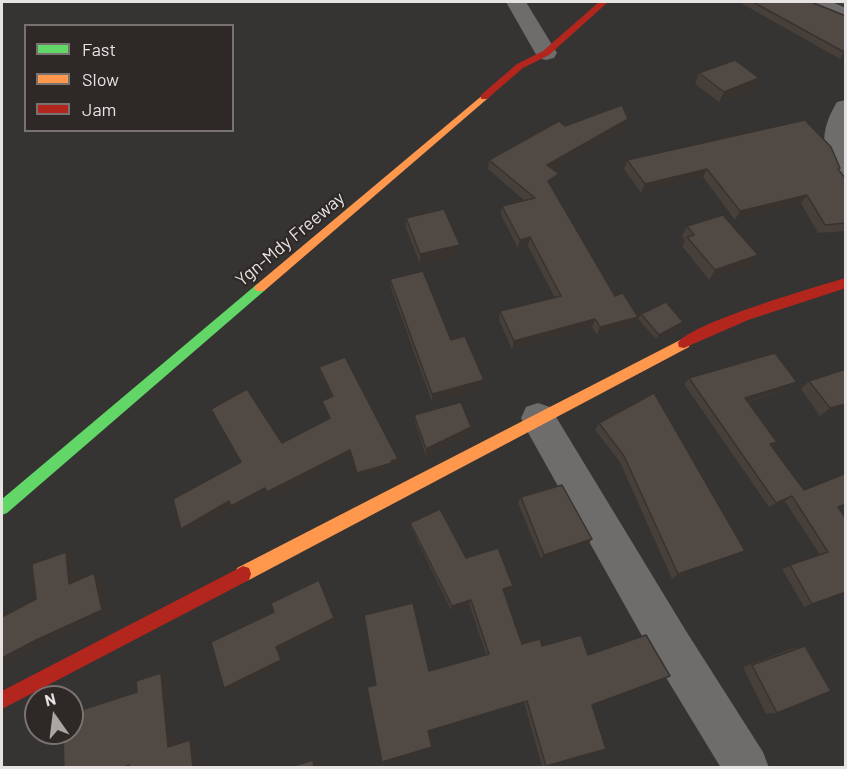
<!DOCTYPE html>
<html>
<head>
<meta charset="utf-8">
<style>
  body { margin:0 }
  #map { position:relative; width:847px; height:769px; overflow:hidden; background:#363432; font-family:Barlow,sans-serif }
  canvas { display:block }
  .frame { position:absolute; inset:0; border:3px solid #e7e3e2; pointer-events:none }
  .legend { position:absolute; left:24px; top:24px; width:210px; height:108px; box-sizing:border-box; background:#2e2926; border:2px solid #787371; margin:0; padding:8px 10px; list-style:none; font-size:18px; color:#e7e3e2 }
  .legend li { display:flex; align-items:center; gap:12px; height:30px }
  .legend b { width:30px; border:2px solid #787371 }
  .north { position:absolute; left:24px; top:685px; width:60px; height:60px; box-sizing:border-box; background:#2e2926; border:2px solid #787371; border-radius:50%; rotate:346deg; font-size:16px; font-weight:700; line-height:24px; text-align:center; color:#e7e3e2 }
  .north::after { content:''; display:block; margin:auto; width:21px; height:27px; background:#a9a6a4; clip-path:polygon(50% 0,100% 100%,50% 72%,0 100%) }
</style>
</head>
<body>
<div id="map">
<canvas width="847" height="769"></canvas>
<div class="frame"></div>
<ul class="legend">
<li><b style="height:8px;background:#63d668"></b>Fast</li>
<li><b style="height:8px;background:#ff974d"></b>Slow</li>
<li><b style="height:8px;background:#b3261e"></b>Jam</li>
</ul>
<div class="north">N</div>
</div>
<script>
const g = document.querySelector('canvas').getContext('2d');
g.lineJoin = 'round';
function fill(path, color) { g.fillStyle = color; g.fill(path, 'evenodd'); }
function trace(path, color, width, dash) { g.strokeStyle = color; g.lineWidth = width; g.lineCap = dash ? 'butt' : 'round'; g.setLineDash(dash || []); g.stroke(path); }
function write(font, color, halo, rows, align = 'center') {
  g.font = font + ' Barlow,sans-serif'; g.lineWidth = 4.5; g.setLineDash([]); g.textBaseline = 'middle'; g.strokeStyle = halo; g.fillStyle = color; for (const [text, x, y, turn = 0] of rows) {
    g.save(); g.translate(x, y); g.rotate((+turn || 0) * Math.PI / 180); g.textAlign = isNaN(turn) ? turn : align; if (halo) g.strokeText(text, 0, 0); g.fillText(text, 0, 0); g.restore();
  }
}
const street = new Path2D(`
  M506 2H526L557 53 554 58 546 60 538 58Z
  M806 2H832L846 8V22L809 6Z
  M846 100V181L837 178C820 151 820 130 837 102Z
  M538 403 550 407 686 631 763 752 769 768H721L656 661 526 429 521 418 526 407Z`);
const fast = new Path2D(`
  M260 283 266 288 264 291 7 513 2 515V499L256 285Z`);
const slow = new Path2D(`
  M484 94 489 97 487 99 264 291H256L254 288 256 285Z
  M684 338 689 339 690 343 689 347 249 580 243 582 237 580 235 574 237 568Z`);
const jam = new Path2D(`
  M599 2H608L549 55 523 68 487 99H481V95L517 64 543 51Z
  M846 278V288L748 320 684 348 679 347 678 343C688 324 818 286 846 278Z
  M243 566 249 568 251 574 249 580 2 709V691Z`);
const wall = new Path2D(`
  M739 2H811L846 16V56L840 59Z
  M835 2H846V7Z
  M699 73 759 78 754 89 719 102 695 84Z
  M628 119 625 129 553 169 557 184 551 187 615 296 638 317 634 325 597 335 592 327 512 349 499 320 500 311 555 298 528 246 518 248 501 215 502 206 525 201 488 169 489 160 565 126Z
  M627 160 839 170 846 179V231L818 233 801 203 735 220 703 177 641 193 624 169Z
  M406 218 459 255 420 264 406 228Z
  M687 226 752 265 709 280 682 246 685 241 682 236Z
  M390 279 451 340 482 388 432 402 391 288Z
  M641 314 683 322 681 327 656 339 638 319Z
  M319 367 398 459V464L392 465 393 468 358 478 351 455 270 497 268 493 235 510 231 507 186 533 181 529 282 443 329 419 322 401 332 397 321 373Z
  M846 369V408L820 416 801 389 809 381Z
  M689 378 790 388 748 402 771 446 804 490 838 508 846 592 804 607 782 569 820 555 785 501 769 507 684 384Z
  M414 415 471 427 470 435 426 456 415 422Z
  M599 423 745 551 737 555 672 579 620 462 595 430Z
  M521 497 588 544 541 559 518 503Z
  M410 523 466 558 511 589 504 592 522 644 542 646 592 705 546 766H542L524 702 428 731 382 762 486 654 469 603 451 610 411 528Z
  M805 646 777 713 766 714 743 667 794 648Z`);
const shadedWall = new Path2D(`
  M846 51V56L840 59 844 52Z
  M759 78 754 89 719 102 724 92Z
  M628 119 625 129 545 174 547 165Z
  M707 169 703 177 641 193 645 184Z
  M559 174 557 184 546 190 548 181Z
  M807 195 801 203 735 220 740 211Z
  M530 237 528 246 518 248 520 240Z
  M460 245 459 255 420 264V254Z
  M758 255 752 265 709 280 715 270Z
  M638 317 634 325 597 335 600 327Z
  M595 319 592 327 512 349 514 341Z
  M683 322 681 327 656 339 659 335Z
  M484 380 482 388 432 402V394Z
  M797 382 790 388 739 404 745 398Z
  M846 404V408L820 416 830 408Z
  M471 427 470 435 426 456V449Z
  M350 450 351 455 270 497 268 493 235 510 231 507 186 533 181 529 229 501 265 488Z
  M398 459V464L392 465 393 468 358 478 357 473Z
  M792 496 785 501 769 507 776 503Z
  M592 539 588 544 541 559 544 555Z
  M745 551 737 555 672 579 678 574Z
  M66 552 75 556 78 588 69 584Z
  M94 573 102 577 110 614 46 643 2 666V658Z
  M319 580 322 585 337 622 280 649 285 662 230 690 224 688 276 647Z
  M513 586 511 589 501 593 503 589Z
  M471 600 469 603 451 610 452 606Z
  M161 673 168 674 175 747H168Z
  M190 740H196L200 768H193Z
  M316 759 318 768H314L313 760Z`);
const building = new Path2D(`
  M753 2H811L846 16V51L844 52Z
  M735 60 759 78 724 92 699 73Z
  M622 105 628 119 547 165 559 174 548 181 615 296 623 293 638 317 600 327 595 319 514 341 500 311 561 296 530 237 520 240 502 206 535 198 489 160 559 121 565 126Z
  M805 120 831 147 840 168 838 169 846 179V223L825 225 807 195 740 211 707 169 645 184 627 160Z
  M444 209 460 245 420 254 406 218Z
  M723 215 758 255 715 270 687 237 694 235 687 226Z
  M423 271 451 340 465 336 484 380 432 394 390 279Z
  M666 302 683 322 659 335 641 314Z
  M775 353 797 382 745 398 777 442 770 444 804 490 844 474 846 476V504L838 507 846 519V592L812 604 790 565 828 552 792 496 776 503 689 378Z
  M345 357 398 459 391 461 392 463 357 473 350 450 267 492 265 488 231 506 229 501 181 529 173 499 241 462 211 409 247 389 282 443 330 418 322 401 333 396 319 367Z
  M846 369V404L830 408 809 381Z
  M654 393 745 551 678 574 624 456 599 423Z
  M461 402 471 427 426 449 414 415Z
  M562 485 592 539 544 555 521 497Z
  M440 509 466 558 498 548 513 586 503 589 522 644 540 639 542 646 581 635 588 655 646 635 670 676 592 705 606 749 546 766 527 701 428 731 432 747 382 762 367 687 376 685 364 615 413 603 429 671 489 654 471 600 452 606 410 523Z
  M66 552 69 584 94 573 102 610 36 640 2 658V617L36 599 32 564Z
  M319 580 334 618 276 647 281 660 224 688 211 642 274 612 271 603Z
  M805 646 831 691 777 713 752 665Z
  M161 673 168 747 190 740 193 768H129V765L122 768H64L63 733H72V713L137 692 136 681Z
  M313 760 314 768H288Z`);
const streetNames = [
  ["Ygn-Mdy Freeway",290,239,-40]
];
fill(street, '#6e6d6c');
fill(fast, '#63d668');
fill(slow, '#ff974d');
fill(jam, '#b3261e');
fill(wall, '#463f3a');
fill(shadedWall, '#393330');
fill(building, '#514944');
trace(building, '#393330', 1.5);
write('18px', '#e7e3e2', '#2e2926', streetNames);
</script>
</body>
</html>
